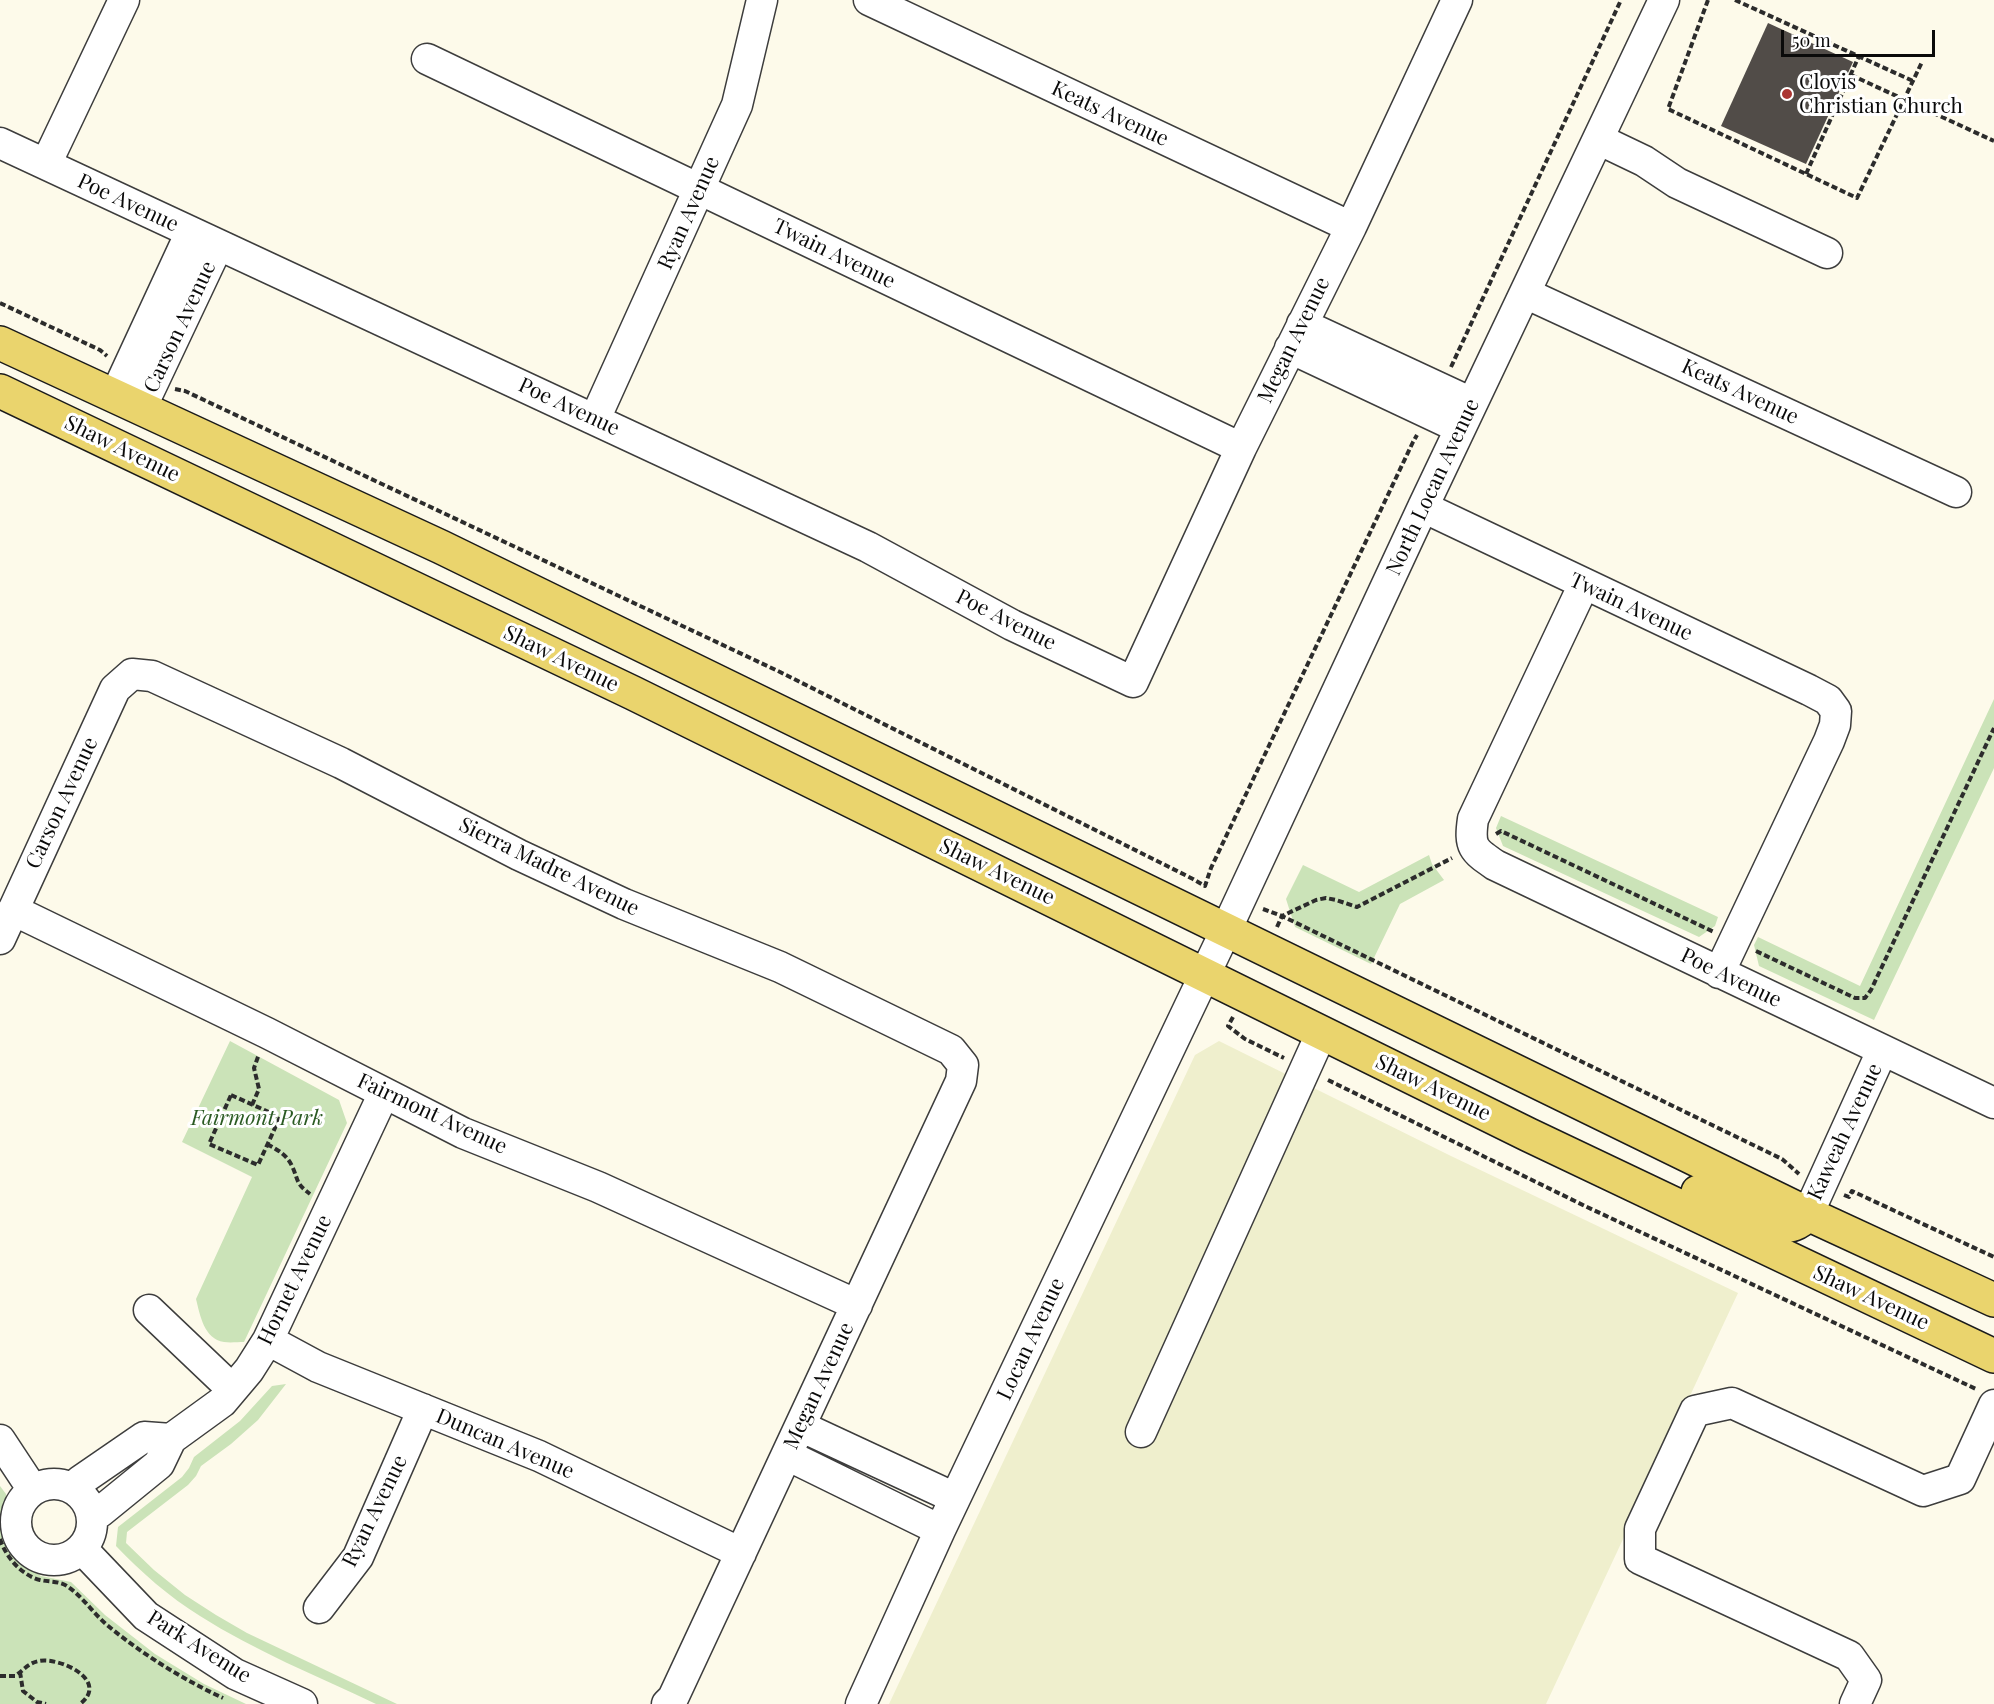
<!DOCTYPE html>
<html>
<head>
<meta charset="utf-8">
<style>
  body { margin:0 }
  #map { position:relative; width:1994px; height:1704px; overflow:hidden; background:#fdfaea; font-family:"Playfair Display",serif }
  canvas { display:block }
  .scale { position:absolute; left:1781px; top:30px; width:154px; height:27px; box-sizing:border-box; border:3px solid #0a0a0a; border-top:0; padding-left:8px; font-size:18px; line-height:21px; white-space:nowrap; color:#0a0a0a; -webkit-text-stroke:4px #fff; paint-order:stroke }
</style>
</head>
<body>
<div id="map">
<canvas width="1994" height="1704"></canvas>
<div class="scale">50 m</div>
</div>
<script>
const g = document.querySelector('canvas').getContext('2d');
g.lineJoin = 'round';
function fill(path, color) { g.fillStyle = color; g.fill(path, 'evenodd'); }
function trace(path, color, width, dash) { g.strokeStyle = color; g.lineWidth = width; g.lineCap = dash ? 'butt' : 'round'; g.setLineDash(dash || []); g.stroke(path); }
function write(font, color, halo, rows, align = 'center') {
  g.font = font + ' "Playfair Display",serif'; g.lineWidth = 6; g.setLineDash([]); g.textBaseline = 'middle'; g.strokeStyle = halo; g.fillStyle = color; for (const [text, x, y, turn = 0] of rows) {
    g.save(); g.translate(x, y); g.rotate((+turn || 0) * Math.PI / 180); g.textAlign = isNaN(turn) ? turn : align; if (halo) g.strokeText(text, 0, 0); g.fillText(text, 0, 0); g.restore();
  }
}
const farmland = new Path2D(`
  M1219 1041 1451 1156 1738 1293 1546 1704H889L1195 1055Z`);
const green = new Path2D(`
  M1994 699V768L1874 1020 1759 966 1754 945 1758 937 1860 986Z
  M1501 816 1718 917 1715 926 1699 937 1503 846 1496 828Z
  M1429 855 1432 864 1444 880 1400 904 1371 964 1295 927 1286 899 1303 865 1359 892Z
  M230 1041 339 1100 347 1123 244 1342C238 1342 230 1343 224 1342 204 1339 200 1315 196 1299L252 1177 182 1142Z
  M286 1384 258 1420 231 1444 201 1466 196 1476 188 1485 127 1532 126 1543 154 1570 185 1595 216 1615 247 1633 397 1704H376C317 1676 255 1651 200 1616 169 1597 141 1572 116 1546L118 1527 182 1477 189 1468 194 1457 240 1421 272 1386Z
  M0 1486 6 1494 8 1503 5 1521 7 1540 12 1552 24 1566 41 1576 71 1582 105 1615 155 1654 204 1684 246 1704H0Z`);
const building = new Path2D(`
  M1768 23 1853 62 1806 164 1721 126Z`);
const path = new Path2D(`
  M1708 0 1668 109 1857 198 1922 62
  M1735 0 1913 81
  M1851 75 1994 141
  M1806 174 1859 56
  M0 303 100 350 107 356
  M1451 367 1621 0
  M175 389 185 391 780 672 1193 879 1205 886 1211 868 1413 442 1417 435
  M1496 834 1501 831 1714 932
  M1263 909 1282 916 1782 1159 1799 1174
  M1277 927 1282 916 1316 900 1326 898 1336 900 1357 907 1452 858
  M1756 951 1855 998H1865L1871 990 1994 728
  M1233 1017 1228 1026 1245 1039 1284 1058
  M1328 1080 1587 1207 1976 1389
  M231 1095 280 1117 258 1165 209 1144Z
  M252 1105 259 1089 254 1068 259 1054
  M267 1144C278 1150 287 1155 292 1166 299 1181 295 1183 310 1194
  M1844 1195 1849 1197 1852 1191 1994 1257
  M0 1539C6 1557 21 1575 40 1580 49 1582 59 1581 67 1586 82 1596 93 1613 107 1625 142 1654 182 1679 223 1698
  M20 1672 23 1691 37 1702 46 1704
  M0 1676H15C24 1670 28 1663 39 1661 61 1657 110 1681 80 1704`);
const minor = new Path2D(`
  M869 0 1351 227
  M427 59 1241 448
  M1598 139 1644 161 1677 183 1827 253
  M0 143 868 547 1012 625 1133 682 1241 448 1351 227 1457 0
  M46 164 124 0
  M1525 293 1956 492
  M1302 324 1472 403
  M1290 348 1460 428
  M115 396 191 232
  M141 408 218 245
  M595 419 737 105 762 0
  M1423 507 1809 690 1828 700 1836 711 1835 725 1829 741 1719 973
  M1584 584 1473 819C1469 847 1473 850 1495 865L1994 1103
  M13 910 267 1033 463 1133 598 1187 857 1305
  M0 939 115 689 132 674 152 676 341 763 519 855 624 904 780 967 951 1050 963 1065 961 1081 673 1698 667 1704
  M1808 1214 1882 1051
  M149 1310 232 1389
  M268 1340 318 1367 539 1456 741 1553
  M800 1426 955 1498
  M1141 1432 1321 1034
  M0 1440 33 1490
  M787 1455 940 1530
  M16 1522a38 38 0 1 1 76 0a38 38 0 1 1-76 0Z
  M74 1489 80 1481 144 1437 171 1439
  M92 1512H100L159 1464 171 1439 222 1402 249 1370 268 1340 384 1093
  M82 1549 146 1616 235 1674 302 1704
  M319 1608 358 1557 423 1409
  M861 1704 940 1530 1226 930 1423 507 1664 0
  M1855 1704 1866 1680 1849 1656 1640 1559V1529L1695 1411 1732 1403 1923 1491 1960 1479 1994 1405`);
const major = new Path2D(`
  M0 343 441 547 1808 1214 1994 1300
  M0 391 633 693 1529 1135 1994 1356
  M1698 1192 1776 1226C1790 1227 1798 1224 1808 1214`);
const markers = [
  [1787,94,6,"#aa3532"]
];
const poiNames = [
  ["Clovis",1799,82],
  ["Christian Church",1799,106]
];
const streetNames = [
  ["Keats Avenue",1110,114,25],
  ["Poe Avenue",128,203,25],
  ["Ryan Avenue",689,213,-66],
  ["Twain Avenue",834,254,26],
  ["Carson Avenue",180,327,-65],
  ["Megan Avenue",1294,340,-64],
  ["Keats Avenue",1740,392,25],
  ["Poe Avenue",569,407,25],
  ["Shaw Avenue",122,449,26],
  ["North Locan Avenue",1433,487,-65],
  ["Twain Avenue",1631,607,25],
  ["Poe Avenue",1006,620,27],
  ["Shaw Avenue",561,659,26],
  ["Carson Avenue",62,803,-65],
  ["Sierra Madre Avenue",549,867,26],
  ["Shaw Avenue",997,872,26],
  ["Poe Avenue",1731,978,26],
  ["Shaw Avenue",1433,1088,26],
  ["Fairmont Avenue",432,1114,25],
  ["Kaweah Avenue",1845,1132,-65],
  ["Hornet Avenue",295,1280,-64],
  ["Shaw Avenue",1871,1298,25],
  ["Locan Avenue",1031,1339,-65],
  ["Megan Avenue",819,1386,-65],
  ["Duncan Avenue",505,1444,23],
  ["Ryan Avenue",375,1511,-64],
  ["Park Avenue",199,1647,32]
];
const parkNames = [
  ["Fairmont Park",257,1118]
];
fill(farmland, '#efefcd');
fill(green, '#cbe3b8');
fill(building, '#514c48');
trace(minor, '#3d3d3d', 33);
trace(major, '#1b1b1b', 36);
trace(path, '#2c2c2c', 4, [6, 3]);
trace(minor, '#fff', 30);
trace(major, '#ead46d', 33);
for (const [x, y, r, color] of markers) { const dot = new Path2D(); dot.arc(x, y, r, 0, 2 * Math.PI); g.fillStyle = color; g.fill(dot); trace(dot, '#fff', 2); }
write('21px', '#0a0a0a', '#fff', poiNames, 'left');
write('21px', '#0a0a0a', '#fff', streetNames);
write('italic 21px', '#2a5a22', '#fff', parkNames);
</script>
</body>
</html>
